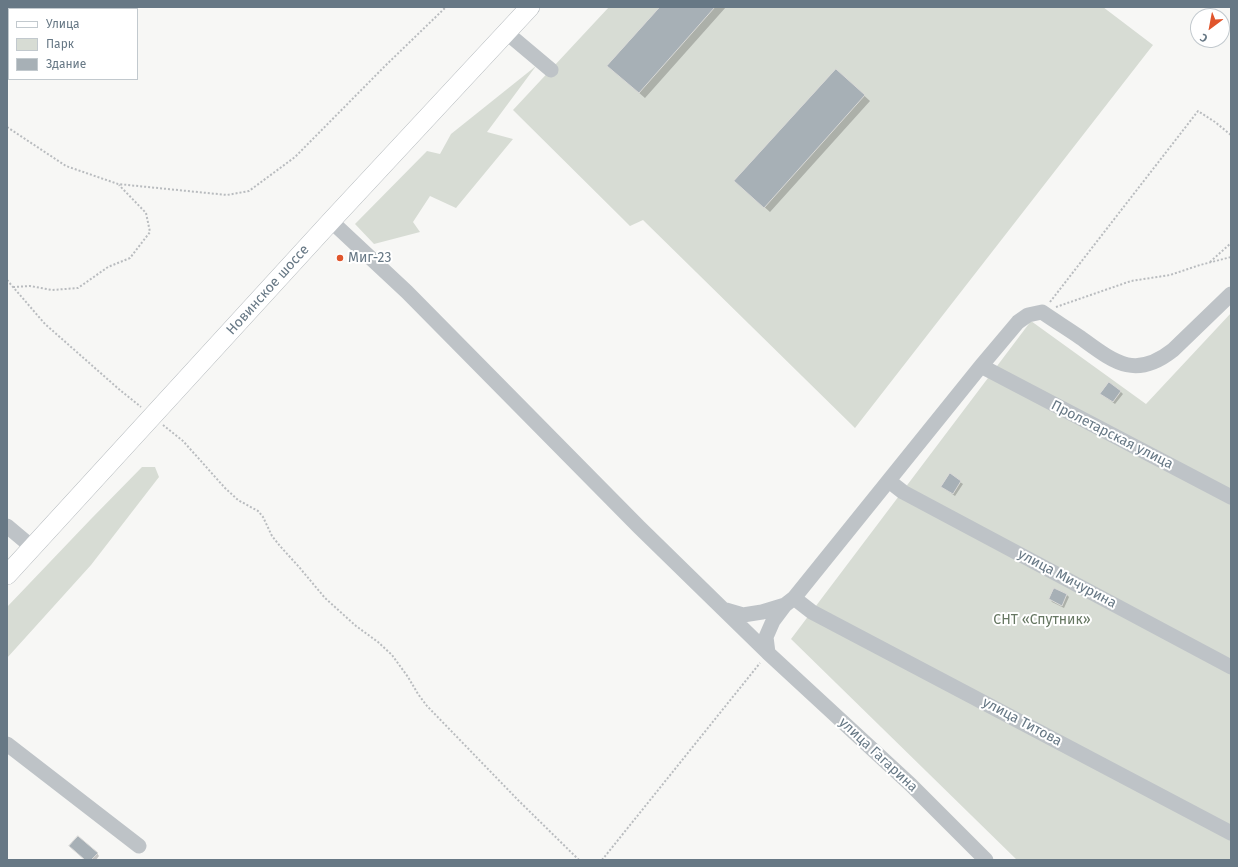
<!DOCTYPE html>
<html>
<head>
<meta charset="utf-8">
<style>
  body { margin:0 }
  #map { position:relative; width:1238px; height:867px; overflow:hidden; background:#f7f7f5; font-family:"Fira Sans",sans-serif }
  canvas { display:block }
  .frame { position:absolute; inset:0; border:8px solid #677885; pointer-events:none }
  .legend { position:absolute; left:8px; top:8px; width:130px; height:72px; box-sizing:border-box; background:#fff; border:1px solid #c2c9ce; margin:0; padding:5px 7px; list-style:none; font-size:12px; color:#677885 }
  .legend li { display:flex; align-items:center; gap:8px; height:20px }
  .legend b { width:20px; border:1px solid #c2c9ce }
  .north { position:absolute; left:1190px; top:8px; width:40px; height:40px; box-sizing:border-box; background:#fff; border:1px solid #c2c9ce; border-radius:50%; rotate:212deg; font-size:11px; font-weight:700; line-height:16px; text-align:center; color:#677885 }
  .north::after { content:''; display:block; margin:auto; width:14px; height:18px; background:#e0552c; clip-path:polygon(50% 0,100% 100%,50% 72%,0 100%) }
</style>
</head>
<body>
<div id="map">
<canvas width="1238" height="867"></canvas>
<div class="frame"></div>
<ul class="legend">
<li><b style="height:5px;background:#fff"></b>Улица</li>
<li><b style="height:11px;background:#d7dcd4"></b>Парк</li>
<li><b style="height:11px;background:#a7b0b6"></b>Здание</li>
</ul>
<div class="north">С</div>
</div>
<script>
const g = document.querySelector('canvas').getContext('2d');
g.lineJoin = 'round';
function fill(path, color) { g.fillStyle = color; g.fill(path, 'evenodd'); }
function trace(path, color, width, dash) { g.strokeStyle = color; g.lineWidth = width; g.lineCap = dash ? 'butt' : 'round'; g.setLineDash(dash || []); g.stroke(path); }
function write(font, color, halo, rows, align = 'center') {
  g.font = font + ' "Fira Sans",sans-serif'; g.lineWidth = 4; g.setLineDash([]); g.textBaseline = 'middle'; g.strokeStyle = halo; g.fillStyle = color; for (const [text, x, y, turn = 0] of rows) {
    g.save(); g.translate(x, y); g.rotate((+turn || 0) * Math.PI / 180); g.textAlign = isNaN(turn) ? turn : align; if (halo) g.strokeText(text, 0, 0); g.fillText(text, 0, 0); g.restore();
  }
}
const green = new Path2D(`
  M609 7H1103L1153 45 855 428 643 220 630 226 513 110Z
  M536 66 487 132 513 139 456 208 430 196 413 222 420 232 374 244 355 224 427 151 440 154 451 134Z
  M1231 313V860H1017L791 639 1031 321 1146 404Z
  M142 467H155L159 477 91 565 7 658V607L91 519Z`);
const shadow = new Path2D(`
  M661 7H726L645 98 614 71Z
  M836 70 870 101 770 212 741 186Z
  M1120 391 1123 394 1115 404 1104 396Z
  M960 482 963 484 955 496 945 489Z
  M1067 595 1069 597 1064 608 1052 602 1050 599Z
  M97 853 99 856 96 860H86Z`);
const building = new Path2D(`
  M660 7H715L639 93 607 66Z
  M836 69 865 95 764 208 734 181Z
  M1109 382 1121 391 1113 402 1100 394Z
  M950 473 961 481 953 494 941 487Z
  M1054 588 1067 594 1062 606 1049 599Z
  M78 836 98 853 91 860H85L69 846Z`);
const path = new Path2D(`
  M7 127 66 166 118 184 227 195 249 191 295 157 385 66 446 7
  M1210 262 1231 243
  M7 280 45 324 121 391 141 407
  M13 287 30 286 52 290 78 288 108 267 130 258 150 232 146 213 119 185
  M1050 302 1198 111 1215 122 1231 135
  M1056 307 1131 281 1170 275 1200 265 1231 257
  M163 425 183 441 225 488 238 500 258 511 263 517 272 536 280 546 299 567 325 598 356 626 378 642 392 655 408 677 418 694 427 706 518 800 579 860
  M602 860 760 663`);
const minor = new Path2D(`
  M507 33 551 70
  M331 221 407 292 639 527 768 653 911 785 986 860
  M981 366 1231 497
  M889 481 903 492 1231 667
  M7 526 32 547
  M794 598 812 612 1231 833
  M726 610 743 615 762 612 785 605
  M768 653 766 637 773 621 785 605 794 598 981 366 1018 322 1028 315 1042 312C1055 321 1068 329 1081 338 1114 362 1135 380 1173 350L1231 294
  M7 744 139 846`);
const major = new Path2D(`
  M7 575 331 221 530 7`);
const markers = [
  [340,258,4,"#e0552c"]
];
const poiNames = [
  ["Миг-23",348,258]
];
const streetNames = [
  ["Новинское шоссе",268,290,-48],
  ["Пролетарская улица",1112,435,27],
  ["улица Мичурина",1067,579,28],
  ["улица Титова",1022,722,28],
  ["улица Гагарина",878,755,43]
];
const parkNames = [
  ["СНТ «Спутник»",1042,620]
];
fill(green, '#d7dcd4');
fill(shadow, '#0003');
fill(building, '#a7b0b6');
trace(building, '#d9d9d7', 1);
trace(major, '#b2b7bb', 20);
trace(path, '#b9bcbf', 2, [2, 2]);
trace(minor, '#bec3c7', 15);
trace(major, '#fff', 19);
for (const [x, y, r, color] of markers) { const dot = new Path2D(); dot.arc(x, y, r, 0, 2 * Math.PI); g.fillStyle = color; g.fill(dot); trace(dot, '#fff', 1.5); }
write('14px', '#677885', '#fff', poiNames, 'left');
write('14px', '#677885', '#fff', streetNames);
write('14px', '#667762', '#fff', parkNames);
</script>
</body>
</html>
